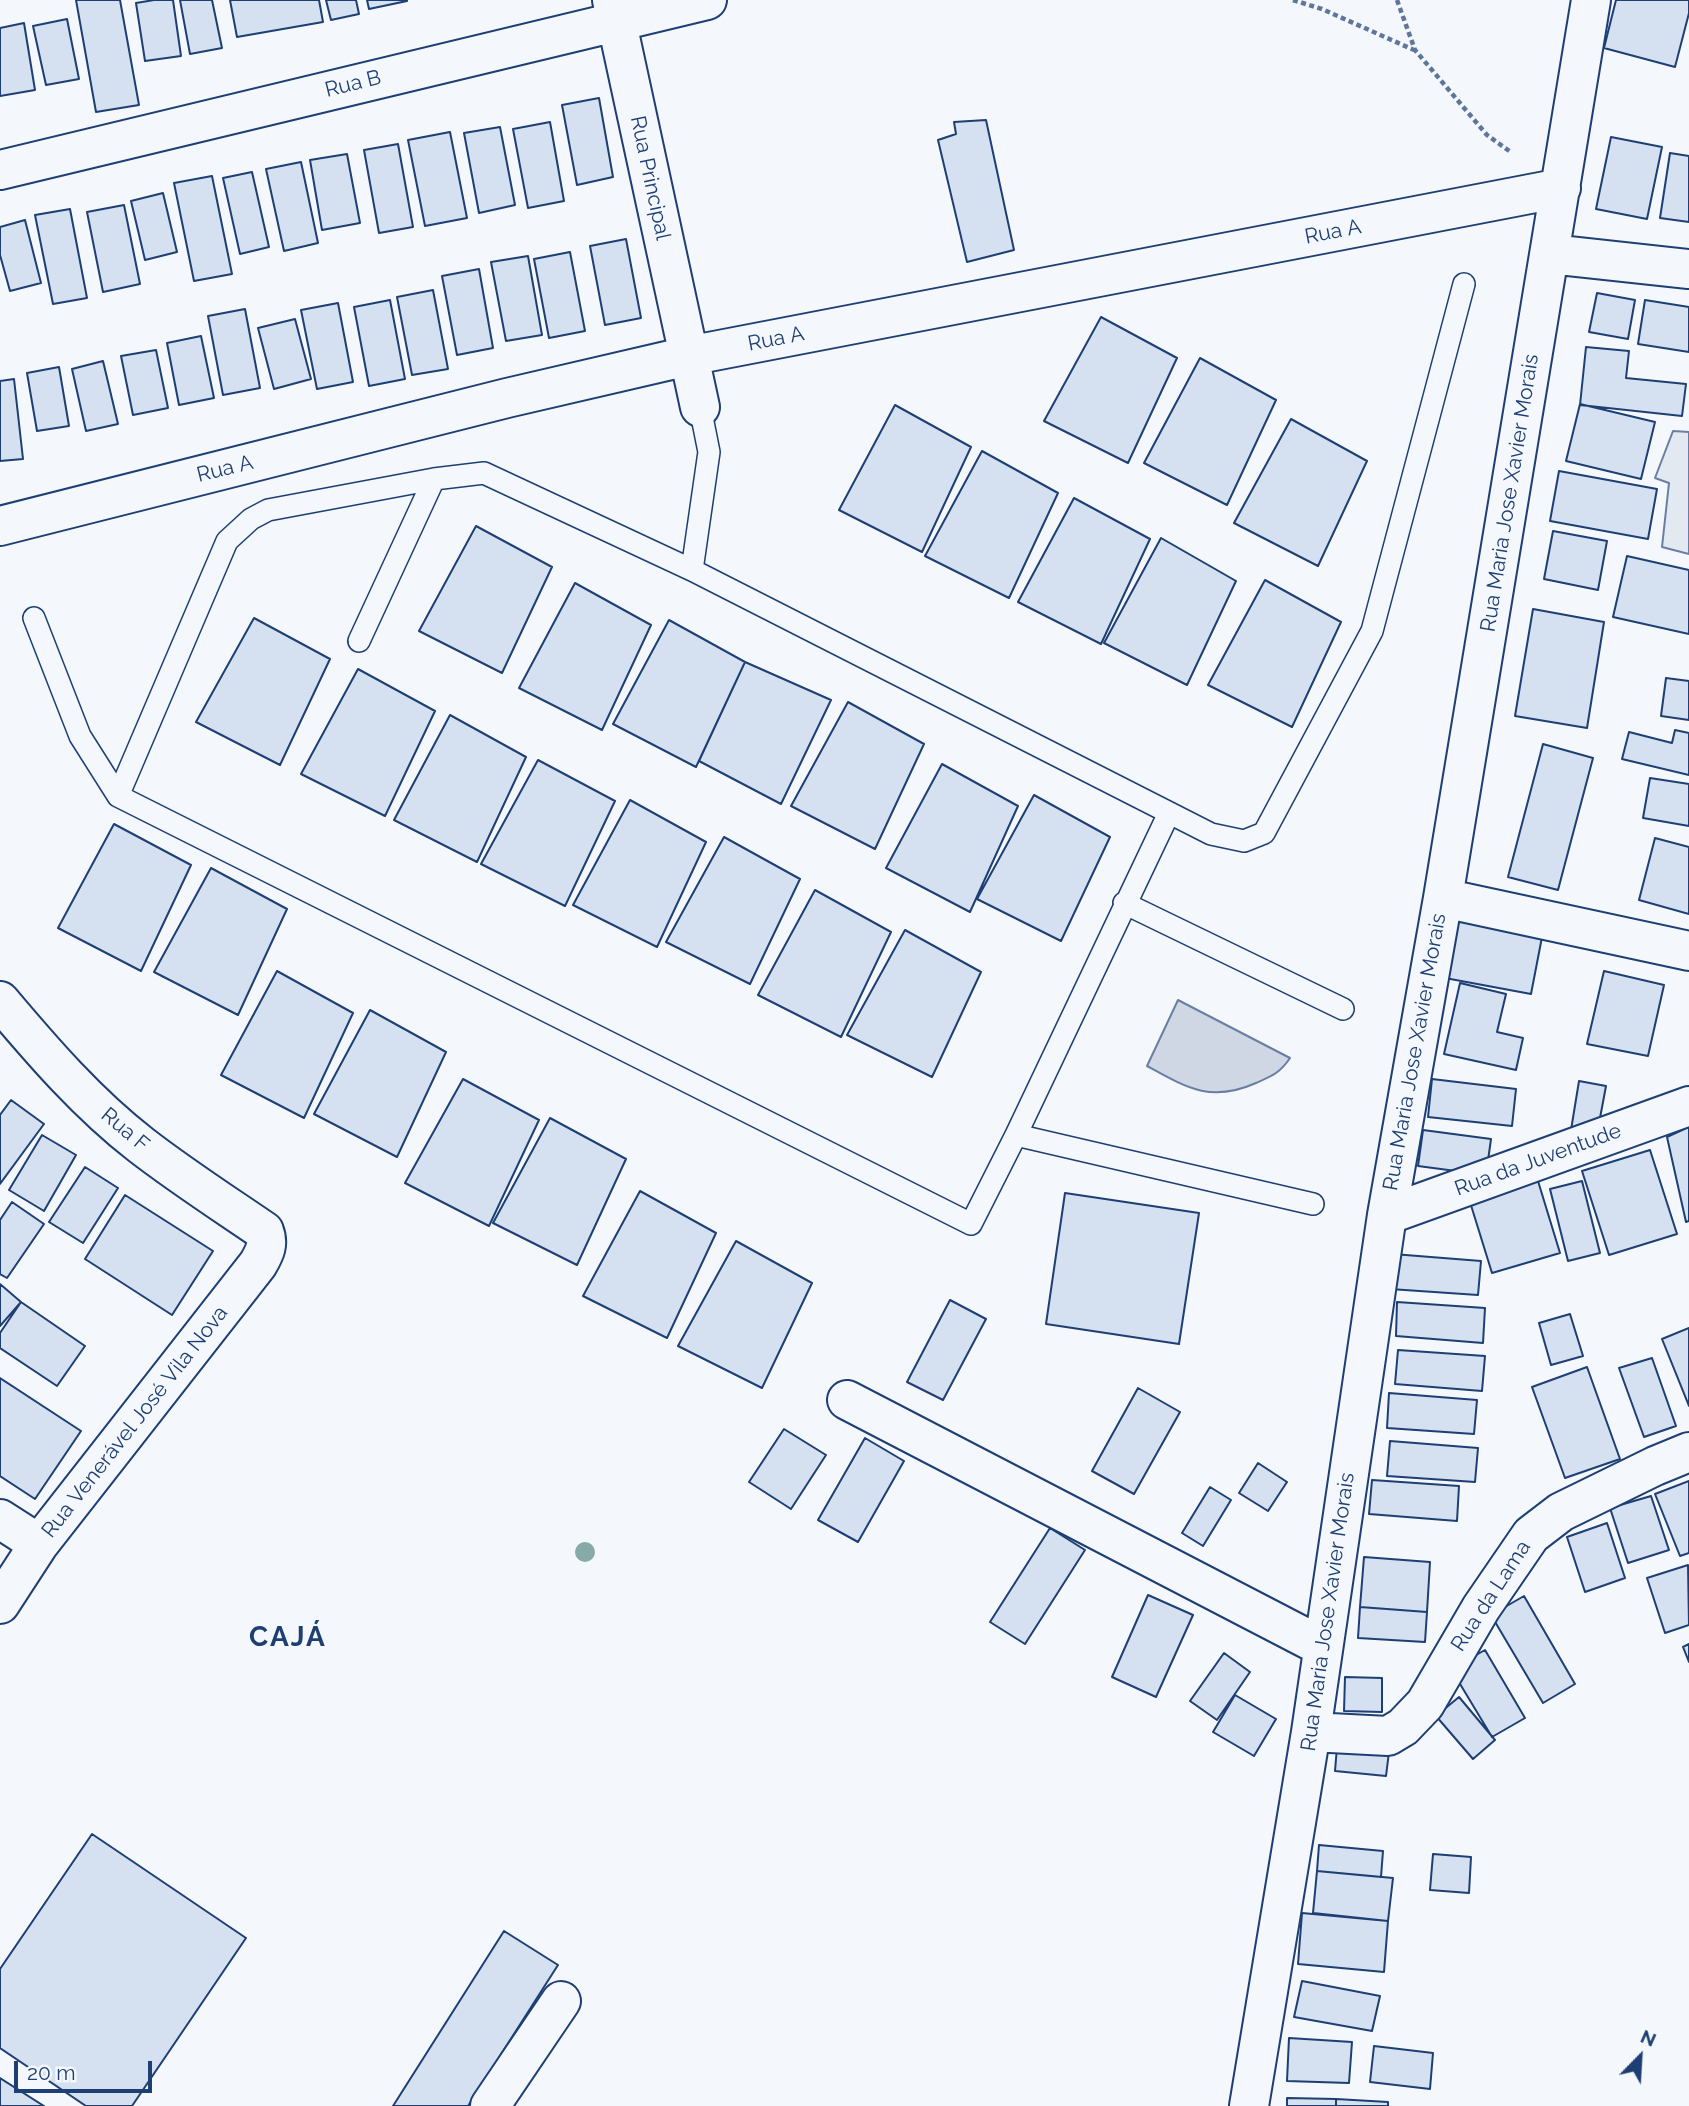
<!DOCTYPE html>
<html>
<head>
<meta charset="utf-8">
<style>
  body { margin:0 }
  #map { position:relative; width:1689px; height:2106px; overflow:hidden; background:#f4f7fb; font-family:Raleway,sans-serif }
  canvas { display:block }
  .north { position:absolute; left:1605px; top:2022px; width:70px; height:70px; -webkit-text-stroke:5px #f4f7fb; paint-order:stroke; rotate:24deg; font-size:19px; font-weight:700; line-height:28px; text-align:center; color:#1d3f73 }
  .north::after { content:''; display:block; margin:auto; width:24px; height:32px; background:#1d3f73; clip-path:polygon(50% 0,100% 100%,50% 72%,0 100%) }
  .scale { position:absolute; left:14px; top:2061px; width:138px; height:32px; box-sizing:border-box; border:4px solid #1d3f73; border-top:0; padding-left:9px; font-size:21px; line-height:24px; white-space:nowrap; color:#1d3f73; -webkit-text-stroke:5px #f4f7fb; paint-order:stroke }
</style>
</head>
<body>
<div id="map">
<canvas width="1689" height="2106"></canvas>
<div class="north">N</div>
<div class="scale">20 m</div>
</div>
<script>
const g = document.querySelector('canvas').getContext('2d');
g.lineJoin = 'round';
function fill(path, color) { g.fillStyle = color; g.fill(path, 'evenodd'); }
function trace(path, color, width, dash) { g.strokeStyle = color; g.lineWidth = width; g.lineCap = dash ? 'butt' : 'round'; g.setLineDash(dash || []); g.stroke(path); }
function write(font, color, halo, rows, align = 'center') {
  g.font = font + ' Raleway,sans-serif'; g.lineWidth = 5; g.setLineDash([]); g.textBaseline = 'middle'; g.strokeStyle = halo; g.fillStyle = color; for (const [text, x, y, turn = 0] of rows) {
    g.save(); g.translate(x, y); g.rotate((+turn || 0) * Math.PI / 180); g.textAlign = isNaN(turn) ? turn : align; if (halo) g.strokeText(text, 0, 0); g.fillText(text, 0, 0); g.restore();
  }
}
const green = new Path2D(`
  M1673 431 1689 432V554L1662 547 1669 483 1655 478Z`);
const water = new Path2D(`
  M1178 1000 1290 1058C1280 1073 1272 1076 1256 1083 1211 1103 1187 1088 1147 1066Z`);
const building = new Path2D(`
  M76 0H120L139 105 96 112Z
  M154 0H173L181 56 145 61 136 3Z
  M180 0H212L222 48 190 54Z
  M230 0H319L323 22 237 37Z
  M326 0H356L359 14 331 20Z
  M367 0H407V1L369 9Z
  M1616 0H1689V13L1675 67 1604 48Z
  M67 19 79 79 46 85 33 26Z
  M24 23 35 90 0 96V28Z
  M599 98 613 177 577 185 562 105Z
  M986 120 1014 250 967 262 938 140 956 134 954 122Z
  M550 122 564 201 528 208 513 129Z
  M500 127 515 205 479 213 464 133Z
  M450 132 467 218 425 226 408 140Z
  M1611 137 1662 147 1647 219 1596 209Z
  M398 144 413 227 379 233 364 150Z
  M1670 153 1689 156V222L1660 218Z
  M347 154 360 223 322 230 310 160Z
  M301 162 318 243 284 251 266 169Z
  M252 172 269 247 240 254 223 178Z
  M212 176 232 274 194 281 174 183Z
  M163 193 177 252 145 260 131 201Z
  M124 205 140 284 103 292 87 212Z
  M70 209 87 298 53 304 35 215Z
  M25 220 41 283 10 291 0 255V227Z
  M626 239 641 318 605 325 590 246Z
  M570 252 585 331 549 338 534 259Z
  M528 256 542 335 506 341 491 262Z
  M479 269 493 348 457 355 442 276Z
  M433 290 448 369 412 375 397 297Z
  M1597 293 1635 300 1628 339 1589 332Z
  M390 300 405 379 369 386 354 307Z
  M1645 300 1689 307V352L1638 344Z
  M338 303 353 382 317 389 301 310Z
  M245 309 260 388 223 395 208 316Z
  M1101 317 1177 358 1128 463 1044 421Z
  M295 319 311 379 274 389 258 328Z
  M201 336 214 398 179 405 167 343Z
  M1586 347 1629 351 1626 378 1686 384 1682 416 1580 405Z
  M156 350 168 408 133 415 121 356Z
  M1200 358 1276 400 1227 505 1144 463Z
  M103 361 118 424 86 431 72 369Z
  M59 367 69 426 37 431 27 373Z
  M14 379 23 459 0 461V381Z
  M1580 404 1655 422 1641 479 1566 461Z
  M895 405 971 447 922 552 839 510Z
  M1291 419 1367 461 1318 566 1234 523Z
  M982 451 1058 493 1009 598 925 556Z
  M1559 471 1657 489 1648 539 1550 521Z
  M1074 498 1150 539 1101 644 1018 602Z
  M476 526 552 567 502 673 419 631Z
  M1553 531 1607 541 1598 590 1544 579Z
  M1161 538 1236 581 1187 685 1104 643Z
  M1627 556 1689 570V634L1613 617Z
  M1265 580 1341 622 1292 727 1208 685Z
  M575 583 651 625 602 730 519 688Z
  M1533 609 1604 622 1587 728 1515 716Z
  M254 618 330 659 280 765 196 722Z
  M669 620 745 662 696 767 613 724Z
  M745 662 831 700 781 804 699 761Z
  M358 669 435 711 385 816 301 774Z
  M1666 678 1689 681V720L1661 716Z
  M848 702 924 744 875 849 791 806Z
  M450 715 526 757 477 862 394 820Z
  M1675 730 1689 733V775L1622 759 1629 732 1672 743Z
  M1543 744 1593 758 1558 890 1508 877Z
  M538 760 615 801 565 906 481 864Z
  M942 764 1018 806 970 912 886 868Z
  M1650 778 1689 784V826L1643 818Z
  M1034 795 1110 837 1061 941 977 899Z
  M630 800 706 842 657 947 573 905Z
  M114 824 191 865 141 971 58 928Z
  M724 837 800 879 750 984 666 942Z
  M1655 838 1689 847V914L1639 900Z
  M211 868 287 909 238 1015 154 972Z
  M815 890 891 932 841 1037 758 995Z
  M1457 919 1542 937 1531 994 1445 978Z
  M905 930 981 972 932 1077 847 1035Z
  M277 971 353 1013 304 1118 221 1075Z
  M1604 971 1664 985 1648 1056 1587 1044Z
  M1460 983 1506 994 1497 1032 1523 1038 1516 1070 1444 1054Z
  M370 1010 446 1052 397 1157 314 1114Z
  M463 1079 539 1120 489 1226 405 1183Z
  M1432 1079 1516 1089 1512 1126 1428 1117Z
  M1579 1081 1606 1086 1597 1134 1571 1130Z
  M11 1100 44 1124 0 1184V1115Z
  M550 1118 626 1159 577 1265 493 1223Z
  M1689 1127V1221L1686 1222 1667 1137Z
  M1423 1130 1491 1139 1486 1175 1418 1166Z
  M42 1135 76 1155 44 1211 9 1190Z
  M1650 1150 1677 1234 1609 1255 1582 1171Z
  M85 1167 118 1188 83 1243 49 1222Z
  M1538 1181 1560 1253 1492 1273 1470 1202Z
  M1582 1181 1600 1253 1568 1261 1550 1189Z
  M640 1191 716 1233 667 1338 583 1296Z
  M1065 1193 1199 1213 1179 1344 1046 1324Z
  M125 1195 213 1251 172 1315 85 1259Z
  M12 1202 44 1224 7 1278 0 1274V1220Z
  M736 1241 812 1283 762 1388 678 1346Z
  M1393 1254 1481 1261 1478 1295 1390 1289Z
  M0 1284 21 1302 0 1326Z
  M950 1300 986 1319 943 1400 907 1382Z
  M21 1302 85 1346 57 1386 0 1348V1333Z
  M1397 1302 1485 1308 1483 1343 1396 1336Z
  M1570 1314 1583 1356 1551 1365 1539 1323Z
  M1689 1328V1406L1662 1339Z
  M1398 1350 1485 1356 1482 1391 1395 1384Z
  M1652 1358 1676 1426 1644 1437 1619 1368Z
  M1587 1367 1620 1459 1565 1478 1532 1387Z
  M0 1378 81 1431 35 1499 0 1476Z
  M1138 1388 1180 1412 1134 1494 1092 1471Z
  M1389 1393 1477 1400 1474 1434 1387 1428Z
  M784 1429 826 1455 791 1509 749 1482Z
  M865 1438 904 1461 858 1542 818 1520Z
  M1390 1441 1478 1448 1475 1482 1387 1476Z
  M1258 1463 1287 1482 1268 1511 1239 1493Z
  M1372 1480 1459 1486 1457 1521 1369 1514Z
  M1689 1481V1553L1680 1556 1655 1494Z
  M1210 1487 1231 1500 1203 1546 1182 1533Z
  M1651 1496 1669 1550 1628 1563 1610 1508Z
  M1607 1523 1625 1578 1585 1592 1567 1537Z
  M1050 1528 1085 1550 1025 1644 990 1622Z
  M1364 1557 1430 1562 1427 1612 1360 1607Z
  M1688 1565 1689 1625 1665 1633 1647 1578Z
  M1148 1595 1193 1615 1156 1697 1112 1677Z
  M1524 1596 1575 1684 1543 1703 1491 1615Z
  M1360 1607 1427 1612 1425 1642 1358 1638Z
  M1689 1644V1662L1683 1647Z
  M1485 1650 1525 1718 1492 1737 1451 1669Z
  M1224 1653 1250 1672 1217 1720 1190 1701Z
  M1345 1677 1382 1678V1712L1344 1711Z
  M1235 1695 1276 1719 1254 1756 1213 1732Z
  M1459 1697 1495 1740 1473 1759 1436 1716Z
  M1337 1747 1389 1752 1386 1776 1335 1771Z
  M92 1834 246 1938 132 2106H86L0 2048V1969Z
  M1319 1845 1383 1851 1381 1877 1317 1871Z
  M1433 1854 1471 1857 1469 1893 1430 1890Z
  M1317 1871 1393 1878 1388 1921 1313 1913Z
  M1302 1913 1388 1921 1384 1972 1298 1964Z
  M504 1931 558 1965 468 2106H393Z
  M1302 1981 1380 1996 1372 2031 1294 2017Z
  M1289 2038 1352 2042 1349 2083 1287 2081Z
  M1374 2046 1433 2053 1430 2089 1370 2082Z
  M0 2078 44 2106H0Z
  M1287 2098 1336 2099V2106H1287Z
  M1336 2099 1388 2102V2106H1336Z`);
const path = new Path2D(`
  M1293 0 1322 9 1414 50
  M1397 0 1415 50 1487 135 1512 153`);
const service = new Path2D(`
  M692 570 709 452 700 407
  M34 618 80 736 118 796 971 1224 1016 1135 1313 1204
  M359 641 434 479 484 473 692 570 1211 834 1244 841 1264 833 1372 631 1464 284
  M118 796 227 541 251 519 268 510 434 479
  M1124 903 1343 1009
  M1016 1135 1169 813`);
const minor = new Path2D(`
  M612 0 700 407
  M0 170 707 0
  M1550 254 1689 269
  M0 526 507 398 688 356 1561 188
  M1443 898 1689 951
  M0 1001C43 1052 88 1104 141 1145 181 1176 223 1203 264 1231 269 1244 265 1252 258 1264L39 1544 0 1604
  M1387 1215 1689 1106
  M847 1400 1323 1647
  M0 1519 39 1544
  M1311 1732 1388 1736 1403 1727 1425 1704 1481 1608 1531 1535 1561 1512 1655 1466 1689 1452
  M490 2106 561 2001
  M1249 2106 1311 1732 1387 1215 1443 898 1591 0`);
const trees = [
  [585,1552]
];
const streetNames = [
  ["Rua B",353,84,-14],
  ["Rua Principal",650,178,78],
  ["Rua A",1333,232,-11],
  ["Rua A",776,339,-11],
  ["Rua A",225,469,-14],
  ["Rua Maria Jose Xavier Morais",1510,493,-81],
  ["Rua Maria Jose Xavier Morais",1415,1052,-80],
  ["Rua F",125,1130,40],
  ["Rua da Juventude",1538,1160,-20],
  ["Rua Venerável José Vila Nova",135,1422,-52],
  ["Rua da Lama",1491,1596,-57],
  ["Rua Maria Jose Xavier Morais",1328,1612,-82]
];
const districtNames = [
  ["CAJÁ",288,1638]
];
fill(green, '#e3e9f0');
trace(green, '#687fa3', 2);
fill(water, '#cfd7e4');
trace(water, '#687fa3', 2);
fill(building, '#d5e0f0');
trace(building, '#1d3f73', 2);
trace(service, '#1d3f73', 24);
trace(minor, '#1d3f73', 42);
trace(path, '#5e769c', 4.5, [5, 3.5]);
trace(service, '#f4f7fb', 21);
trace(minor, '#f4f7fb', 38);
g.fillStyle = '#86aba6';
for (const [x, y] of trees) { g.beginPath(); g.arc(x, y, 10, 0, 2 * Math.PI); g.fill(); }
write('21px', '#1d3f73', '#f4f7fb', streetNames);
g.letterSpacing = '2px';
write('bold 28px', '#1d3f73', '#f4f7fb', districtNames);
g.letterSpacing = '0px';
</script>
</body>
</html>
